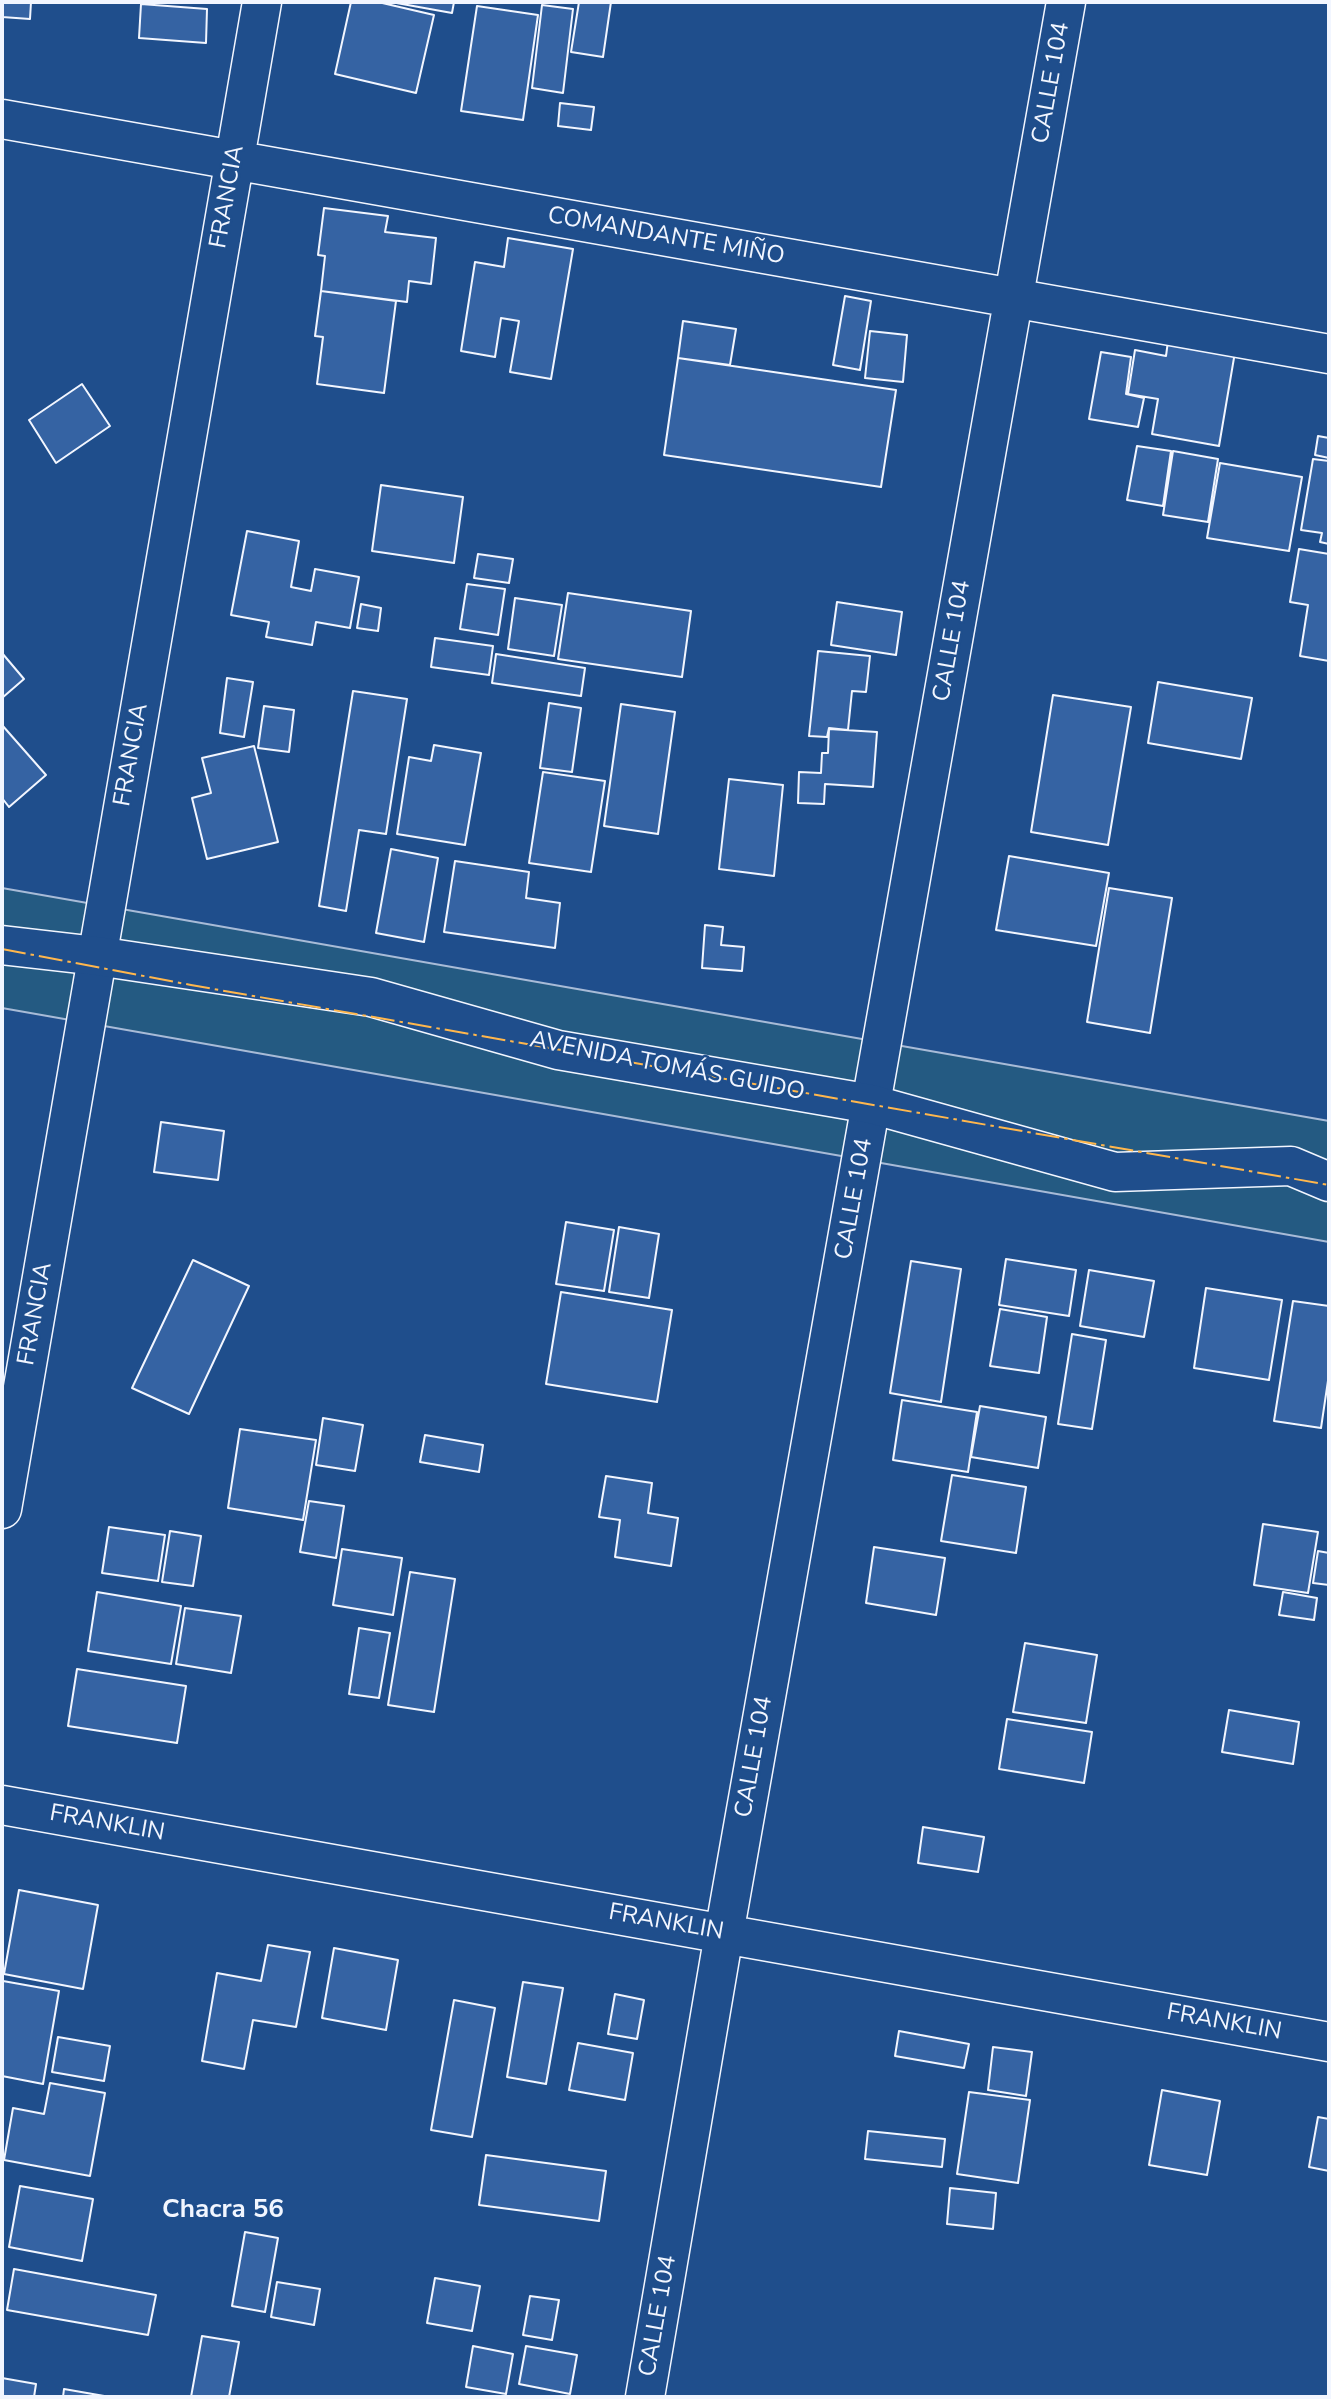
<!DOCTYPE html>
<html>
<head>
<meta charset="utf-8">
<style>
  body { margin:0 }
  #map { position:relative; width:1331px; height:2399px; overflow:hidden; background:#1f4e8c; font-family:"Nunito Sans",sans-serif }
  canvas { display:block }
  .frame { position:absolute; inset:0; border:4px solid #f2f6ff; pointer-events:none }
</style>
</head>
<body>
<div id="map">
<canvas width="1331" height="2399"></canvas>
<div class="frame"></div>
</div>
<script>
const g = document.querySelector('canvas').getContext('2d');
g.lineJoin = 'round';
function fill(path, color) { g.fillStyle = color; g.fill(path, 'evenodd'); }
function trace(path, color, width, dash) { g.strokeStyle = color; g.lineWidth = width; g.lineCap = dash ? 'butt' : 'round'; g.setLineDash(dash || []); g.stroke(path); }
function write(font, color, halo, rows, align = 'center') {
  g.font = font + ' "Nunito Sans",sans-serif'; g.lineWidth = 5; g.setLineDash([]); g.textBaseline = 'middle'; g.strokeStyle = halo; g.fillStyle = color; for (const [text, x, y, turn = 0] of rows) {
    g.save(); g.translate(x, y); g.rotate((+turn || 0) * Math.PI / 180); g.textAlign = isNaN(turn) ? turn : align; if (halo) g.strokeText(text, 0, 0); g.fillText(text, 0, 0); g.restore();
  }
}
const green = new Path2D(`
  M2 888 1329 1121V1242L2 1008Z`);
const building = new Path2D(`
  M2 2H31L30 19 2 17Z
  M351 2H378L434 15 416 93 335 74Z
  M391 2H454L452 13Z
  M579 2H611L603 57 571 52Z
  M141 4 207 9 206 43 139 38Z
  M542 5 573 9 563 93 532 88Z
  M477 6 538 15 523 120 461 111Z
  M560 103 594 107 591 130 558 126Z
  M324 208 388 216 385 232 436 238 431 284 409 281 407 302 321 291 325 256 318 255Z
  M508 238 573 249 551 379 510 372 519 321 501 318 495 357 461 351 475 262 504 267Z
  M321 291 396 301 384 393 317 384 323 337 315 336Z
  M845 296 871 301 860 370 833 365Z
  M683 321 736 329 730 365 678 358Z
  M870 331 907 335 903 382 865 378Z
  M1168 341 1235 352 1219 446 1152 434 1158 399 1128 394 1135 350 1166 356Z
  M1101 352 1131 357 1126 394 1144 398 1138 427 1089 419Z
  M678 358 896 390 881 487 664 455Z
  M82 384 110 426 56 463 29 420Z
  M1318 436 1329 438V458L1315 455Z
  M1137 446 1171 451 1163 506 1127 500Z
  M1173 451 1218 459 1208 522 1163 515Z
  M1313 459 1329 461V544L1320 542 1322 533 1301 530Z
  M1220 463 1302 477 1289 551 1207 538Z
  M381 485 463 497 454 563 372 551Z
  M247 531 299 541 291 587 311 591 315 569 359 577 350 628 316 622 312 645 266 637 269 622 231 615Z
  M1299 549 1329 554V661L1300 656 1308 605 1290 602Z
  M478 554 513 559 509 583 474 578Z
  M467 584 505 589 498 635 460 629Z
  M568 593 691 611 682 677 558 659Z
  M515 598 562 605 554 656 508 649Z
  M837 602 902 612 896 655 831 645Z
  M361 604 381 608 378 631 357 628Z
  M435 638 493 646 489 675 431 667Z
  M818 651 870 656 866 692 852 691 848 730 829 728 827 737 809 736Z
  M2 653 24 679 2 698Z
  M496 654 585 668 581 696 492 683Z
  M227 678 253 682 244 737 220 733Z
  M1158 682 1252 698 1241 759 1148 743Z
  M353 691 407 699 386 834 359 830 346 911 319 906Z
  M1053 695 1131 707 1108 845 1031 832Z
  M549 703 581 708 572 772 540 768Z
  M621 704 675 712 658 834 604 826Z
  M264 706 294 710 289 752 258 748Z
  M2 725 46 775 9 807 2 798Z
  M829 729 877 732 873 787 825 784 824 804 798 803 799 772 821 773 822 753H828Z
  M434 745 481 753 465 845 397 834 409 757 431 761Z
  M254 746 278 842 207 859 192 798 211 793 202 758Z
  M543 772 605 781 591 872 529 863Z
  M729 779 783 785 774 876 719 869Z
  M391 849 438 858 424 942 376 933Z
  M1009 856 1109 873 1096 946 996 930Z
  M455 861 529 872 526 898 560 903 555 948 444 932Z
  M1109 888 1172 898 1150 1033 1087 1022Z
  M705 925 723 927 721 945 744 947 742 971 702 968Z
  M161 1122 224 1131 218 1180 154 1172Z
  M566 1222 614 1230 604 1291 556 1284Z
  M619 1227 659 1234 649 1298 609 1292Z
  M1006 1259 1076 1270 1069 1316 999 1305Z
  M193 1260 249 1286 189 1414 132 1388Z
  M911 1261 961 1269 941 1402 890 1393Z
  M1089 1270 1154 1281 1144 1337 1080 1326Z
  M1206 1288 1282 1300 1269 1380 1194 1368Z
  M561 1292 672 1310 657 1402 546 1384Z
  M1293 1301 1329 1306V1374L1321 1428 1274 1421Z
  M1000 1309 1047 1317 1039 1373 990 1366Z
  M1072 1334 1106 1340 1092 1429 1058 1424Z
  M902 1400 977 1412 968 1472 893 1460Z
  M980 1406 1046 1417 1038 1468 971 1457Z
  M323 1418 363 1425 355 1471 316 1465Z
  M240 1429 316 1440 303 1520 228 1508Z
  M425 1435 483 1445 479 1472 420 1462Z
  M952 1475 1026 1487 1016 1553 941 1541Z
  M606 1476 652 1483 648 1513 678 1518 671 1566 615 1557 620 1520 599 1517Z
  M309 1501 344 1506 336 1558 300 1552Z
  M1263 1524 1318 1532 1308 1593 1254 1585Z
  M109 1527 165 1535 158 1581 102 1573Z
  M170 1531 201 1536 193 1586 162 1582Z
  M874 1547 945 1558 936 1615 866 1603Z
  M342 1549 402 1558 393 1615 333 1605Z
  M1318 1551 1329 1553V1585L1313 1583Z
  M410 1572 455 1579 434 1712 388 1705Z
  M97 1592 181 1606 171 1664 88 1651Z
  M1283 1592 1317 1598 1314 1620 1279 1615Z
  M185 1608 241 1616 231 1673 176 1664Z
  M359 1628 390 1633 379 1698 349 1694Z
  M1025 1643 1097 1655 1086 1723 1013 1712Z
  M77 1669 186 1686 177 1743 68 1726Z
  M1229 1710 1299 1722 1293 1764 1222 1752Z
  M1007 1719 1092 1732 1084 1783 999 1769Z
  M923 1827 984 1837 978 1872 918 1863Z
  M19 1890 98 1905 83 1989 4 1974Z
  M268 1945 310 1952 296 2027 253 2020 244 2069 202 2061 217 1973 261 1981Z
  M334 1948 398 1960 386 2030 322 2018Z
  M3 1981 59 1991 43 2084 2 2076Z
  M523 1982 563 1988 546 2084 507 2077Z
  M615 1994 644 2000 637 2039 608 2034Z
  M454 2000 495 2008 472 2137 431 2130Z
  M899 2031 969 2044 964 2068 895 2056Z
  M58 2037 110 2046 104 2081 52 2072Z
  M578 2043 633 2053 625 2100 569 2090Z
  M993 2047 1032 2052 1026 2096 988 2090Z
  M50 2083 105 2093 90 2176 4 2160 13 2108 44 2114Z
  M1162 2090 1220 2101 1207 2175 1149 2165Z
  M969 2092 1030 2100 1018 2183 957 2174Z
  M1318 2117 1329 2119V2171L1309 2167Z
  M868 2131 945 2139 942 2167 865 2159Z
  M486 2155 606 2171 599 2221 479 2205Z
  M20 2186 93 2199 82 2261 9 2247Z
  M950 2188 996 2193 993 2229 947 2224Z
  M245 2232 278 2238 265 2312 232 2306Z
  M14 2269 156 2295 148 2335 7 2310Z
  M435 2278 480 2286 472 2331 427 2323Z
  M277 2282 320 2289 314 2325 271 2317Z
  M530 2296 559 2300 552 2340 523 2335Z
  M202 2336 239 2342 229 2397H191Z
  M473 2346 513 2354 506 2394 466 2387Z
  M526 2346 577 2355 570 2394 519 2384Z
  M2 2378 36 2384 34 2397H2Z
  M64 2389 110 2397H63Z`);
const minor = new Path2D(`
  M2 119 1329 354
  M2 1509 262 2
  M2 1805 1329 2042
  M645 2397 724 1934 1066 2`);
const secondary = new Path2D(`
  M2 945 97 956 371 997 558 1050 871 1104 1115 1172 1291 1166 1329 1182`);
const power = new Path2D(`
  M2 949 191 985 1329 1185`);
const streetNames = [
  ["CALLE 104",1052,83,-80],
  ["FRANCIA",228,197,-80],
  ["COMANDANTE MIÑO",666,237,10],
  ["CALLE 104",953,641,-80],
  ["FRANCIA",132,755,-80],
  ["AVENIDA TOMÁS GUIDO",667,1067,11],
  ["CALLE 104",855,1199,-80],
  ["FRANCIA",36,1314,-80],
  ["CALLE 104",755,1757,-80],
  ["FRANKLIN",107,1824,10],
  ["FRANKLIN",666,1923,10],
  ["FRANKLIN",1224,2023,10],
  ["CALLE 104",659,2316,-80]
];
const neighbourhoodNames = [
  ["Chacra 56",223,2211]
];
fill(green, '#245a82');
trace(green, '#a8bbd7', 2);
fill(building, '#3563a3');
trace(building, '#f2f6ff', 2);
trace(minor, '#f2f6ff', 41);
trace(secondary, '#f2f6ff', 41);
trace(minor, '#1f4e8c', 38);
trace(secondary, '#1f4e8c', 38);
trace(power, '#ffb74d', 2, [24, 5, 3.5, 5]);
write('24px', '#f2f6ff', '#1f4e8c', streetNames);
write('bold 26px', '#f2f6ff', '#1f4e8c', neighbourhoodNames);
</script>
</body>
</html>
